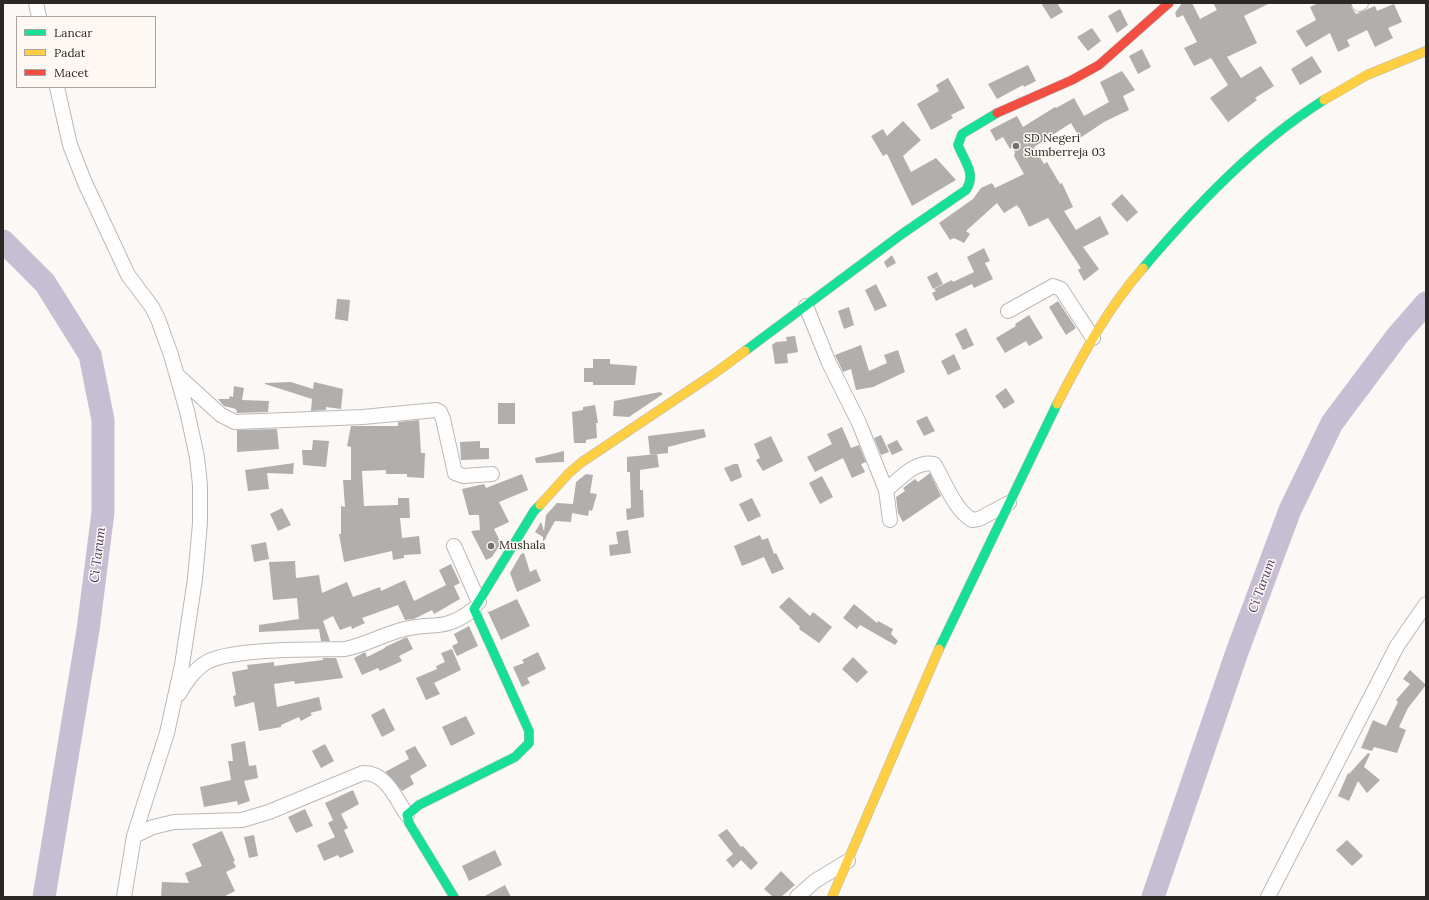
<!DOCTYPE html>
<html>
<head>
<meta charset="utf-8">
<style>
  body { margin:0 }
  #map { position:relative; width:1429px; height:900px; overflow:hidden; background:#fbf8f6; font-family:Lora,serif }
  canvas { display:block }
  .frame { position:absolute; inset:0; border:4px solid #2a2725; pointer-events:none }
  .legend { position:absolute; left:16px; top:16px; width:140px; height:72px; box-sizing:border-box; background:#fef8f3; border:1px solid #a9a4a1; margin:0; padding:5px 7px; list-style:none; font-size:12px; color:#2a2725 }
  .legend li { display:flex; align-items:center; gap:8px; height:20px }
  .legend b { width:20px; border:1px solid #a9a4a1 }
</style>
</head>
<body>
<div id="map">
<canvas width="1429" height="900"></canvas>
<div class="frame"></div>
<ul class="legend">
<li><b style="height:5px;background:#16e098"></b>Lancar</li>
<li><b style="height:5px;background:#ffcf43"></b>Padat</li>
<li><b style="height:5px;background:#f24e42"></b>Macet</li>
</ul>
</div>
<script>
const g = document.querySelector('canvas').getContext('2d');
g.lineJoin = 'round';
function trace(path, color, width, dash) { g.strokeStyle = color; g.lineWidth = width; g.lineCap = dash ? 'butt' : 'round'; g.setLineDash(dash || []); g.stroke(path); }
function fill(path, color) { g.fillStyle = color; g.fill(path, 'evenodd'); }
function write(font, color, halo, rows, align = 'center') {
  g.font = font + ' Lora,serif'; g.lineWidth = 3; g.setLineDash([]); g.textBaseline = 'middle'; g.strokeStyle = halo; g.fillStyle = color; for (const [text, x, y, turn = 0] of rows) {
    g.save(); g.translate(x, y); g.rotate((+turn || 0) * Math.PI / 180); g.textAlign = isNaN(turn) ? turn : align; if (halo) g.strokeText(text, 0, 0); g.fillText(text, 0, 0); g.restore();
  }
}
const river = new Path2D(`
  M3 241 45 283 90 355 103 420V512L88 630 44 897
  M1153 897 1237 652 1290 510 1332 423 1398 335 1426 303`);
const building = new Path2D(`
  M1041 3H1057L1063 12 1051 19Z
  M1182 3H1192L1200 19 1217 10 1213 3H1270L1244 16 1257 43 1227 57 1241 78 1261 66 1274 86 1255 98 1257 100 1228 122 1210 98 1228 85 1211 58 1194 66 1184 48 1197 42 1183 15 1177 18 1175 13Z
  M1318 3H1351L1352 8 1356 14 1375 6 1377 11 1394 4 1402 22 1388 28 1393 38 1375 47 1367 30 1347 40 1350 46 1338 52 1330 33 1306 47 1296 31 1316 20 1310 7Z
  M1120 9 1128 25 1117 33 1108 16Z
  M1092 28 1101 41 1088 51 1077 37Z
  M1142 49 1151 67 1138 74 1129 56Z
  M1312 56 1322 72 1300 85 1291 69Z
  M1028 65 1036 81 1024 87 1023 85 997 99 988 84Z
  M1122 71 1135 90 1123 96 1129 110 1104 122 1080 138 1071 123 1034 147 1044 164 1047 162 1060 184 1062 183 1073 207 1064 211 1076 230 1100 216 1109 234 1083 247 1099 269 1084 281 1078 270 1081 268 1048 218 1029 227 1019 207 1018 208 1017 205 1004 213 997 203 966 231 970 234 964 243 954 238 950 240 939 223 973 199 981 188 992 183 995 188 1024 174 1014 156 1015 152 1012 147 1010 149 1003 137 996 141 990 130 1017 116 1023 127 1055 107 1056 108 1074 98 1084 116 1109 102 1100 82Z
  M948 78 965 108 951 115 953 118 931 130 917 104 939 91 936 85Z
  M903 121 921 140 903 156 911 172 936 158 956 180 912 206 887 154 883 156 871 136 883 129 887 136Z
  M1122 194 1138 212 1127 222 1111 204Z
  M984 248 990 261 985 263 993 279 974 288 972 284 936 301 932 293 936 291 934 289 952 280 953 282 974 272 967 257Z
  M892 255 896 263 887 268 884 262Z
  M937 272 943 284 933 289 927 277Z
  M876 284 887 306 875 311 865 290Z
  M337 299 350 300 348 321 335 319Z
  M1058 301 1076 328 1066 335 1049 307Z
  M849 307 854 325 844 329 838 311Z
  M1029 315 1043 338 1029 346 1026 341 1005 353 996 338 1016 326 1015 324Z
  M966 328 974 345 963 350 955 334Z
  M795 336 798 352 787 354 788 363 775 364 772 345 776 342 787 341 786 337Z
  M861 345 869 371 887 363 884 355 898 350 905 372 873 387 856 390 851 369 843 372 835 355Z
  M954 354 961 369 948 375 941 361Z
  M593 359H610V364L637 366 635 385H593V382H584V368H593Z
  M291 382 313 389 314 382 343 389 341 409 326 407V410L311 411 312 399 265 384V383Z
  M234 386 244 388 242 400 269 401 268 412 237 413 236 409 224 406 218 399H229L230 396 233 397Z
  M1006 388 1015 402 1004 409 995 396Z
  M660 392 663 394 629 417 613 416 614 401Z
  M498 403H515V424H498Z
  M595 405 598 423H596L597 438 586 440V443H574L572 412 583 410V407Z
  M927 416 935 431 924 436 916 421Z
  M419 420 421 453H425L424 478 407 477V474H386V470L362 471 364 506 398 505V498H409L410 518H400L402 538 419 536 421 554 404 555V558L393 560 392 551 344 562 339 534H341V506L345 507 343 480H351V447L347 446 351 426H398V422Z
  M842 427 851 448 859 445 866 462 861 464 865 472 852 478 843 458 815 472 807 457 832 444 827 434Z
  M277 429 279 449 237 452V430Z
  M704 429 706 437 668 447V453L650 455 648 436Z
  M881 435 889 452 881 455 874 438Z
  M771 436 783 461 763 471 756 460 760 458 754 444Z
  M313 440 329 441 326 467 303 465 302 450H312Z
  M897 440 903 450 892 455 887 445Z
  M480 441V448H489V459L461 460 460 442Z
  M564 451V462L536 463 535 458Z
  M657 454 659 467 640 470V490H643L644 517 627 520 626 509 631 508 630 472H627V457Z
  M294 463 293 474 267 473 269 489 248 491 245 470Z
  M734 464H738L742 477 731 482 724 468Z
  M930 473 941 496 903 522 898 513 896 497 905 491 903 488 915 479 918 482Z
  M522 474 528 490 499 502 509 522 494 529 501 543 492 557 486 560 471 531 480 530 479 515H469L462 489 484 484 486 488Z
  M586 474 593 475 590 493 597 494 592 511 589 510 588 516 572 513 571 522 555 521 546 537 547 539 546 538 543 542V537L535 532 541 522 544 531 546 515 557 503 573 504 576 482Z
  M822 476 833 497 820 504 809 483Z
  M752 498 761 516 748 522 739 504Z
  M282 508 291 525 278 531 270 514Z
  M628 530 631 553 610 556 609 545 618 544 616 532Z
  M760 535 762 540 768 538 774 554 776 553 784 569 772 574 764 557 742 566 734 546Z
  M266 542 269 559 254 562 251 545Z
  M524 553 530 572 536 569 541 581 517 592 510 573 521 554Z
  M295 561 296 578 319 575 322 593 347 582 353 597 380 587 381 591 405 580 414 601 446 585 439 570 451 564 460 583 454 586 460 599 434 614 432 610 414 619 405 620 398 605 362 618 365 623 352 629 351 626 340 630 333 616 323 621 330 641H321L319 629 259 632V625L299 619 297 598 273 600 269 562Z
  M789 597 810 616 813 612 832 627 819 643 799 629 800 627 779 607Z
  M517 599 530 626 501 640 487 610 489 612Z
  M854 604 877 623 878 621 893 629 891 634 898 641 895 645 860 625 857 629 843 618Z
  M469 626 478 646 457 656 452 646 458 643 454 634Z
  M407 637 413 649 399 656 402 661 380 671 378 668 362 675 354 658 365 652 367 657 385 648V647Z
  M452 649 461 670 434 683 440 694 426 700 416 678 437 669 436 666 445 662 441 653Z
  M538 652 546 669 527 678 530 683 522 687 513 667 524 663 522 660Z
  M853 657 868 672 857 683 842 669Z
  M323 658H336L343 678 295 684 294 681 274 684 277 707 319 697 322 710 310 713 312 715 301 721 299 717 281 725V727L259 731 254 702 235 707 233 696 236 695 232 672 248 669 247 665 274 662V666L323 660Z
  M1410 670 1426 685 1408 708 1399 727 1406 730 1397 753 1374 747 1372 751 1361 748 1373 720 1386 726 1398 702 1396 700 1410 684 1403 679Z
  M384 708 395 730 382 737 371 715Z
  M466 716 475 734 451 746 442 727Z
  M245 741 249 766 256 765 258 778 244 781 250 801 238 805 237 801 204 807 200 787 231 780 228 761H233L231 744Z
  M325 744 334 761 321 768 312 751Z
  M415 746 427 766 410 776 414 784 402 791 385 772 409 759 405 751Z
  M1368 753 1370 754 1364 767 1380 780 1367 793 1358 781 1349 801 1338 796 1348 773 1349 774Z
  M353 790 359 804 341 814 348 828 344 830 354 852 340 858 338 855 324 861 317 845 335 837 328 823 333 820 325 803Z
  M305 809 313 826 296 833 288 817Z
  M727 829 741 847 743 846 758 863 751 870 741 860 733 868 726 860 733 854 718 835Z
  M222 831 235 861H233L236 867 226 872 235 891 223 897H161L162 882 189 883 185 873 202 866 192 844Z
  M254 835 258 856 249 858 244 837Z
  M1347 840 1363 856 1352 866 1336 850Z
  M495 850 502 865 469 881 462 866Z
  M781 871 795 885 781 897H773L764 889Z
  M505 885 511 897H483Z`);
const street = new Path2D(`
  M36 3 39 17
  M1359 4 1361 3
  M57 87 70 145 85 183 128 275 152 307 158 319 171 355 187 411 197 457 200 485V523L195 579 182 665 167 733 134 836 124 897
  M806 306 829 363 859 423 886 490 890 520
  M1008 311 1053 286 1061 289 1093 338
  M177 375 221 415 235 422 363 417 436 410 440 412 443 419 455 473 463 476 492 474
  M886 490C900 479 915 460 934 464 945 482 954 509 972 520L979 519 1009 503
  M454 546 479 602
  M179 694C185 683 196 668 207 662 233 648 313 650 345 649 365 645 382 635 401 630 432 621 443 633 474 609
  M134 836 153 827 174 822 242 820 269 812 363 773C386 772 396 799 407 815
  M797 897 815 881 848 861
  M1268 897 1397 646 1426 604`);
const fast = new Path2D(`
  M1143 268C1196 206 1254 144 1324 100
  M745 351 902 234 966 190C977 174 964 161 958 145L962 134 997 113
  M939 649 1057 404
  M454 897 409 823 407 815 419 805 515 757 529 743V731L474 609 534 511 540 505`);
const slow = new Path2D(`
  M1324 100 1367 75 1426 51
  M1057 404C1082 356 1107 309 1143 268
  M540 505 569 473 582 462 715 373 745 351
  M832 897 939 649`);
const jam = new Path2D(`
  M997 113 1072 80 1099 65 1169 3`);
const markers = [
  [1016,146,4,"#73706e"],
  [491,546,4,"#73706e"]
];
const poiNames = [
  ["SD Negeri",1024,139],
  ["Sumberreja 03",1024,153],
  ["Mushala",499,546]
];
const waterNames = [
  ["Ci Tarum",98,555,-83],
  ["Ci Tarum",1262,586,-70]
];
trace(river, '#c6bfd4', 23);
fill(building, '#b1aeac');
trace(street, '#bbb9b7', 16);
trace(fast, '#bbb9b7', 10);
trace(slow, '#bbb9b7', 10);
trace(jam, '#bbb9b7', 10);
trace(street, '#fefefe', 14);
trace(fast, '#16e098', 9);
trace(slow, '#ffcf43', 9);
trace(jam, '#f24e42', 9);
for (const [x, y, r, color] of markers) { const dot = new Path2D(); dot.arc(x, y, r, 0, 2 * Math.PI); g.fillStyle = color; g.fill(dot); trace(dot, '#fef8f3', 1.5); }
write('12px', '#2a2725', '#fef8f3', poiNames, 'left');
write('italic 13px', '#4b3a67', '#fef8f3', waterNames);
</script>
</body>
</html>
